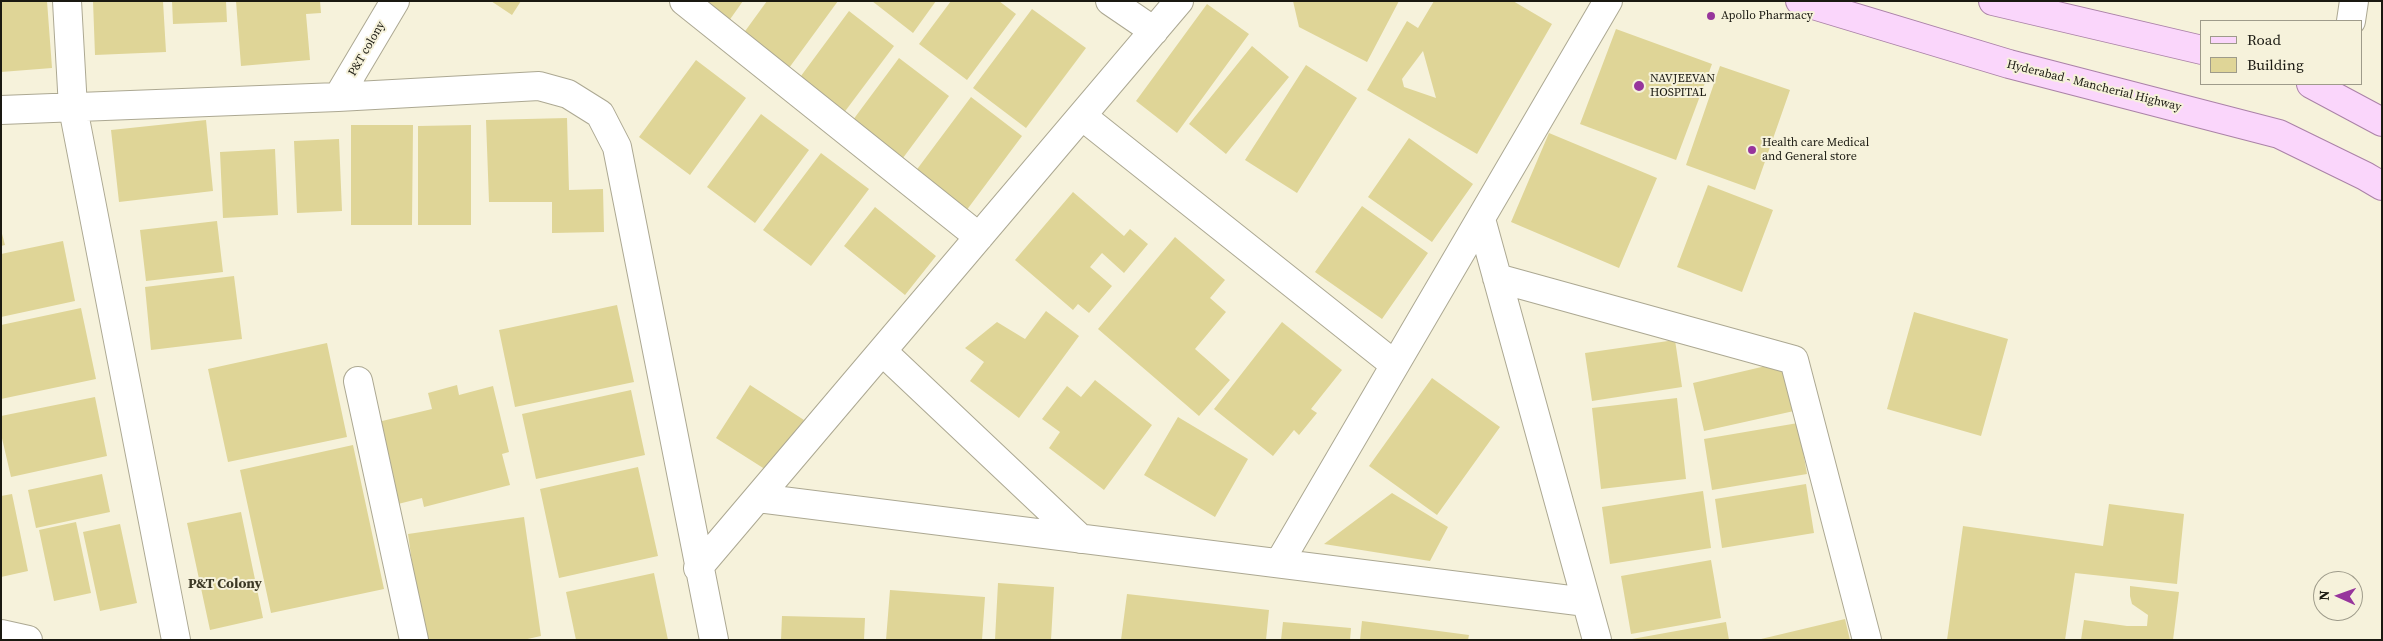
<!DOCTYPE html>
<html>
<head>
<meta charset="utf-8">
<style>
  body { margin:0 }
  #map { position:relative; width:2383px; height:641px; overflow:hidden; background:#f6f2db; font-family:"Source Serif 4",serif }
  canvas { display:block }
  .frame { position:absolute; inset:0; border:2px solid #1a1911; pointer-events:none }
  .legend { position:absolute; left:2200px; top:20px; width:162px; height:65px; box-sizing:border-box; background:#f6f2db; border:1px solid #9e9b8a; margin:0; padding:6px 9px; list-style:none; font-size:15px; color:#1a1911 }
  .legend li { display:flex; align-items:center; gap:10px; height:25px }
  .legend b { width:25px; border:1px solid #9e9b8a }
  .north { position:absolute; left:2313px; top:571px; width:50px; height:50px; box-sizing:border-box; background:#f6f2db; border:1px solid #9e9b8a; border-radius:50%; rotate:272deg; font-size:14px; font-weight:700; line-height:20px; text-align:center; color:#1a1911 }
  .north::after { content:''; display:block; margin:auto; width:18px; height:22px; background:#97359c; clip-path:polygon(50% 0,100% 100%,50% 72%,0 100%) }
</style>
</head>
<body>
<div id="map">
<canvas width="2383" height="641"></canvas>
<div class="frame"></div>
<ul class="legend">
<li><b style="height:6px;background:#fad6fb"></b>Road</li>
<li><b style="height:14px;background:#dfd597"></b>Building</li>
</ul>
<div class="north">N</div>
</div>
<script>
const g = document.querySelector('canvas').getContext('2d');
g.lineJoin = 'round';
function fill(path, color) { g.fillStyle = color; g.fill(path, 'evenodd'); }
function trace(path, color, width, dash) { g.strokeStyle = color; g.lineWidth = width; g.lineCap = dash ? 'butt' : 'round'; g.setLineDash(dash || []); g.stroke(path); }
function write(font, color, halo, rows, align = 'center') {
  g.font = font + ' "Source Serif 4",serif'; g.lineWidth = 4; g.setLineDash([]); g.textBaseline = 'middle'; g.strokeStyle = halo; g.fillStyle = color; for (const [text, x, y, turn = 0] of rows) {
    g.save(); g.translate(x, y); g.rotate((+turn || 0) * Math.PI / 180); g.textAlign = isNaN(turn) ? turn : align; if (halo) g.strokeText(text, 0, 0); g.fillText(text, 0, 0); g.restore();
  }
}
const building = new Path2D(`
  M1 1H47L52 68 1 72Z
  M93 1H163L166 52 95 55Z
  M172 1H226L227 22 173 24Z
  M236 1H320L321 13 306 14 310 60 241 66Z
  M491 1H521L512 15Z
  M694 1H743L726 25Z
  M767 1H838L789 68 743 34Z
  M872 1H936L913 33Z
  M951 1H999L1016 14 967 80 919 44Z
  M1293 1H1399L1367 62 1299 27Z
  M1434 1H1513L1552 24 1477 154 1367 90 1407 21 1418 28ZM1423 51 1436 98 1404 87 1402 79Z
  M1207 4 1249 34 1177 133 1136 101Z
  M1032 9 1086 48 1026 128 973 88Z
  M849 11 894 46 843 114 798 80Z
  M1616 29 1712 64 1676 160 1580 124Z
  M1252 46 1289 77 1226 154 1189 124Z
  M899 58 949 96 900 162 850 124Z
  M696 60 746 98 690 175 639 137Z
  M1306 65 1357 98 1297 193 1245 160Z
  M1720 66 1790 90 1755 190 1686 165Z
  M971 97 1022 136 966 211 915 172Z
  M761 114 809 150 755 223 707 187Z
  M567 118 569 190 603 189 604 232 552 233V202H489L486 120Z
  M206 120 213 191 119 202 111 130Z
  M351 125H413L412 225H351Z
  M471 125V225H418V126Z
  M1549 133 1657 178 1619 268 1511 222Z
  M1409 138 1473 184 1432 242 1368 197Z
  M339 139 342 211 297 213 294 141Z
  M275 149 278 215 223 218 220 152Z
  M821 153 869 189 811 266 763 230Z
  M1708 185 1773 210 1742 292 1677 267Z
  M1073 192 1124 236 1130 229 1148 244 1124 273 1102 253 1090 267 1112 286 1089 313 1078 304 1073 310 1015 260Z
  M1362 206 1428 253 1382 319 1315 272Z
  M875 207 936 256 905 295 844 246Z
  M217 221 223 272 146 281 140 230Z
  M1 230 5 245 1 246Z
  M1175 237 1225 280 1210 298 1226 312 1195 349 1230 380 1199 416 1098 329Z
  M63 241 75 301 1 317V254Z
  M234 276 242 339 151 350 145 287Z
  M617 305 634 382 515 407 499 330Z
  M81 308 96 379 1 399V325Z
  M1046 311 1079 336 1019 418 970 381 984 362 965 348 997 322 1025 339Z
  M1914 312 2008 339 1981 436 1887 409Z
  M1282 322 1342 370 1311 409 1317 413 1299 435 1294 430 1273 456 1214 409Z
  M1675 340 1682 387 1592 401 1585 353Z
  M327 343 347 437 228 462 208 369Z
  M1783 362 1794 411 1704 431 1693 383Z
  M1432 378 1500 427 1437 515 1369 466Z
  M1095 380 1152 425 1104 490 1049 448 1060 432 1042 419 1067 386 1081 397Z
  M457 385 459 395 493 386 509 452 502 454 510 485 424 507 422 498 398 504 378 422 432 409 428 393Z
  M750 385 804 420 771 473 716 438Z
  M631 390 645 455 536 479 522 414Z
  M95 397 107 456 11 477 1 434V416Z
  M1677 398 1686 479 1601 489 1592 408Z
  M1178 417 1248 459 1215 517 1144 475Z
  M1798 423 1807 474 1712 490 1704 439Z
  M353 445 384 589 271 613 240 470Z
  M638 467 658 556 559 578 540 489Z
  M102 474 110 512 36 528 28 490Z
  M1806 484 1814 533 1722 548 1715 499Z
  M1703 491 1711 548 1610 564 1602 507Z
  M1392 493 1448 527 1430 561 1324 544Z
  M12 494 28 571 1 577V496Z
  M2109 504 2184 514 2177 584 2075 573 2065 640H1947L1963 526 2103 546Z
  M241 512 263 618 210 630 187 523Z
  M524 517 541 636 523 640H423L408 534Z
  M76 522 91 593 54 601 39 530Z
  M120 524 137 603 100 611 83 532Z
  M1711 560 1721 618 1631 634 1621 576Z
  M654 573 668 640H576L566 592Z
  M998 583 1054 587 1051 640H995Z
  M2130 586 2179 592 2173 640H2081L2084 620 2127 626H2147L2148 615 2132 604 2130 596Z
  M890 590 985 597 982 640H886Z
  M1127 594 1269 610 1266 640H1121Z
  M782 616 865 618 864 640H781Z
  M1845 619 1850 640H1761V639Z
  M1362 621 1469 635 1468 640H1360Z
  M1283 622 1351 628 1350 640H1281Z
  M1726 622 1729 640H1632V639Z`);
const street = new Path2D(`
  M67 1 73 108 176 640
  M684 1 979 237
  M1110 1 1154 31
  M2351 21 2354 1
  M338 97 395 1
  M1 110 338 97 539 86 568 94 600 114 617 147 714 640
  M1082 116 1395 365
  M1481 219 1597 640
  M1497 278 1794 360 1867 640
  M882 351 1081 539
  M358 381 414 640
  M758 498 1586 602
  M1279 563 1608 1
  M698 568 1179 1
  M1 634 28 640`);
const primary = new Path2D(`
  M1800 1 2009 64 2279 134 2365 176 2382 186
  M1993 1 2202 50
  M2311 84 2382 122`);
const markers = [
  [1711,16,5,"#97359c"],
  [1639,86,6,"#97359c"],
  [1752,150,5,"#97359c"]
];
const poiNames = [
  ["Apollo Pharmacy",1721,16],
  ["NAVJEEVAN",1650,79],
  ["HOSPITAL",1650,93],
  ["Health care Medical",1762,143],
  ["and General store",1762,157]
];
const streetNames = [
  ["P&T colony",367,49,-60],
  ["Hyderabad - Mancherial Highway",2094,86,14]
];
const neighbourhoodNames = [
  ["P&T Colony",225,584]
];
fill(building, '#dfd597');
trace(street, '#aca892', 30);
trace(primary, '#aa82a7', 30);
trace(street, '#fff', 28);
trace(primary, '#fad6fb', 28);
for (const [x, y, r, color] of markers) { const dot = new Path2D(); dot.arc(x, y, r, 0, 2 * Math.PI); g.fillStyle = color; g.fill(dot); trace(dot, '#f6f2db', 2); }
write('12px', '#1a1911', '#f6f2db', poiNames, 'left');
write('12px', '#1a1911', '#f6f2db', streetNames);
write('bold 14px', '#3b3825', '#f6f2db', neighbourhoodNames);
</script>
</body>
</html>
